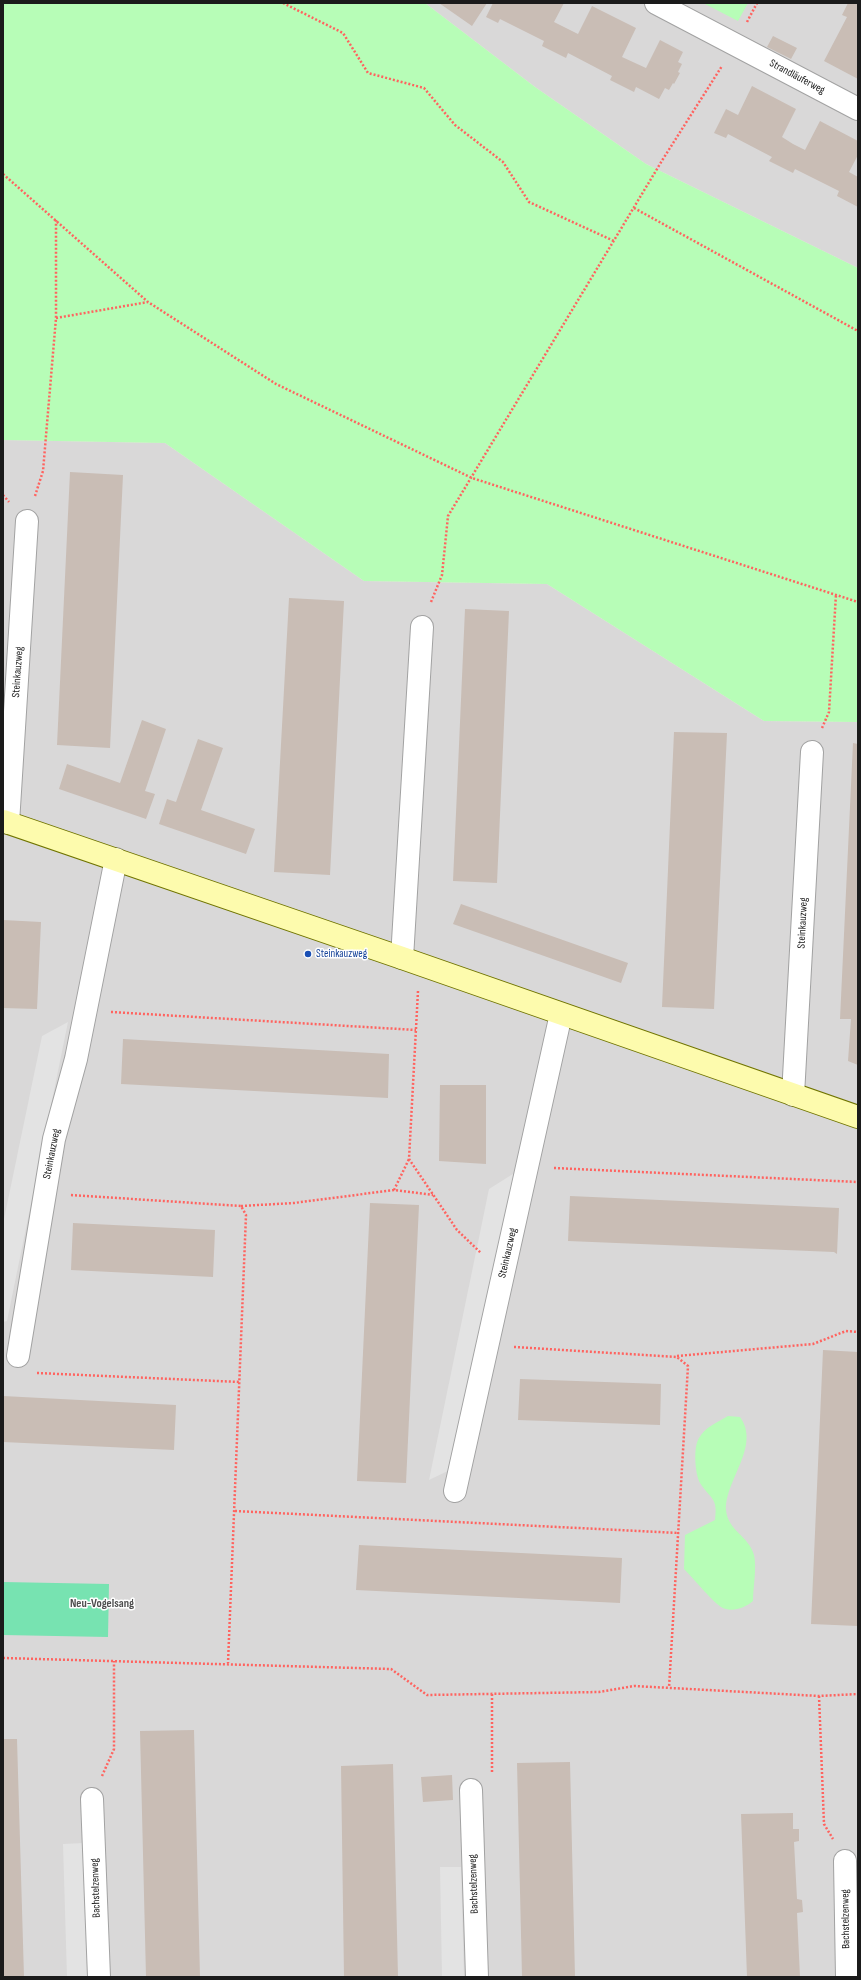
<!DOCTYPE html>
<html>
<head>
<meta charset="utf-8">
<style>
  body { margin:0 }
  #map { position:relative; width:861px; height:1980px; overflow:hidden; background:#ede8df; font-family:"Sofia Sans Condensed",sans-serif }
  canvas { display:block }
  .frame { position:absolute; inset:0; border:4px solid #1b1b1b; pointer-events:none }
</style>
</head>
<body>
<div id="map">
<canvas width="861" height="1980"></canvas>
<div class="frame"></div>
</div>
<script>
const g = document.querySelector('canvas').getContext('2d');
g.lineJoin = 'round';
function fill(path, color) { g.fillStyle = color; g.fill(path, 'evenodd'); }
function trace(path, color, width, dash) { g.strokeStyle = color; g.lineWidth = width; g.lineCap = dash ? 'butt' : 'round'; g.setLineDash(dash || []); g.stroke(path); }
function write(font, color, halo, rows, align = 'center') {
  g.font = font + ' "Sofia Sans Condensed",sans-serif'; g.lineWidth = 3; g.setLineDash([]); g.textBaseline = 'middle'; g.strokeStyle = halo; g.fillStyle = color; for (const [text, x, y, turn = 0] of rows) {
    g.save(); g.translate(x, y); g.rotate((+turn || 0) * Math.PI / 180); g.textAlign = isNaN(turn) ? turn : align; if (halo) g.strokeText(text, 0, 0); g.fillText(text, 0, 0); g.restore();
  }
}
const residential = new Path2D(`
  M425 3H858V268L646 164 535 87Z
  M3 440 165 443 364 581 547 584 764 721 858 722V1977H3Z`);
const park = new Path2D(`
  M3 3H425L535 87 646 164 858 268V722L764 721 547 584 364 581 165 443 3 440Z
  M703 3H748L738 21Z
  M728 1416 740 1417C761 1446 725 1480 726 1510 728 1531 749 1536 754 1555 757 1567 753 1588 753 1601 745 1608 731 1613 721 1607 710 1599 694 1579 684 1569L685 1535 715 1520C718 1497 711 1500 700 1483 695 1474 693 1447 699 1438 705 1427 718 1422 728 1416Z`);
const pitch = new Path2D(`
  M3 1582 109 1584 108 1637 3 1635Z`);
const parking = new Path2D(`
  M68 1022 7 1321 3 1322V1224L42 1036Z
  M516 1172 456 1467 429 1480 489 1189Z
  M84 1843 88 1977H67L63 1844Z
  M440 1867H461L464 1977H442Z`);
const building = new Path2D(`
  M439 3H487L472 26Z
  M493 3H564L554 22 578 34 592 6 636 28 622 57 646 68 660 40 683 52 678 62 682 64 678 72 680 73 674 84 673 83 669 90 665 88 659 99 636 87 634 92 610 80 612 76 568 53 566 58 542 46 544 41 500 19 498 23 486 17Z
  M848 3H858V79L824 61 847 17 842 15Z
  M773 36 797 48 791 59 767 47Z
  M752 86 796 109 782 137 793 144 805 150 820 121 858 141V155L849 172 858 177V207L837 196 839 191 795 169 793 173 769 161 772 157 728 134 726 138 714 133 726 109 738 115Z
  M70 472 123 475 110 748 57 745Z
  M289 598 344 601 330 875 274 872Z
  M465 609 509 611 497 883 453 881Z
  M142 720 166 729 145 791 155 794 146 819 59 789 67 764 120 783Z
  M674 732 727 733 714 1009 662 1007Z
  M198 739 223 748 201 810 255 829 246 854 159 824 167 799 176 802Z
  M853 743 858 744V1065L848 1061 851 1019H840Z
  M461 904 628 963 621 983 453 924Z
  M3 920 41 922 37 1009 3 1008Z
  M123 1039 389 1054 388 1098 121 1084Z
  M440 1085H486V1164L439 1161Z
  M570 1196 839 1208 837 1254 834 1252 568 1241Z
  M370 1203 419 1205 406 1483 357 1481Z
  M73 1223 215 1230 213 1277 71 1270Z
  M823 1350 858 1352V1626L811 1624Z
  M520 1379 661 1384 660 1425 518 1420Z
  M3 1396 176 1405 174 1450 3 1442Z
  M359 1545 622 1558 620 1603 356 1590Z
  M194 1730 200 1977H146L140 1731Z
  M3 1739H17L24 1977H3Z
  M570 1762 575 1977H522L517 1763Z
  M393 1764 398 1977H344L341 1766Z
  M452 1775 453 1800 423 1802 421 1777Z
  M793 1813V1829H799V1841L794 1842 797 1899 802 1900 803 1912 797 1913 800 1977H747L741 1814Z`);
const path = new Path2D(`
  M283 3 343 33 368 73 424 88 455 125 503 162 529 202 614 241
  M747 22 757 3
  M3 174 148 302 276 384 472 478 858 602
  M634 208 858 331
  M56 318 148 302
  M3 495 9 502
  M35 496 43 471 56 318V220
  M431 602 442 575 448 516 663 159 722 66
  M822 728 829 712 836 594
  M418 991 409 1159 457 1230 481 1253
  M111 1012 416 1030
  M554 1168 858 1182
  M394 1190 409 1159
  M71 1195 241 1206 246 1215 228 1663
  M241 1206 294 1203 394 1190 433 1195
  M514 1347 677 1357 688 1366 669 1688
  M677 1356 813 1344 846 1331 858 1332
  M37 1373 240 1382
  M235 1511 679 1533
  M3 1658 391 1669 427 1695 599 1692 634 1686 819 1696 858 1694
  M492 1694V1773
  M819 1696 824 1824 833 1839
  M102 1776 114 1749V1661`);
const street = new Path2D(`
  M656 3 858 109
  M8 823 27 521
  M402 958 422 627
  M793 1095 812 752
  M18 1356 54 1139 76 1059 116 859
  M455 1491 561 1014
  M471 1790 477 1977
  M92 1799 99 1977
  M845 1861 847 1977`);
const secondary = new Path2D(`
  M3 821 402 958 858 1117`);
const markers = [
  [308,954,4,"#1a4fb4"]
];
const streetNames = [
  ["Strandläuferweg",797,77,28],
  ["Steinkauzweg",18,672,-86],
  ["Steinkauzweg",803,923,-87],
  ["Steinkauzweg",52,1154,-79],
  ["Steinkauzweg",508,1253,-77],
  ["Bachstelzenweg",474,1884,-92],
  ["Bachstelzenweg",96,1888,-92],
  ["Bachstelzenweg",846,1919,-91]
];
const transitNames = [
  ["Steinkauzweg",316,954]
];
const neighbourhoodNames = [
  ["Neu-Vogelsang",102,1604]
];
fill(residential, '#d9d8d8');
fill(park, '#b7fdb7');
fill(pitch, '#77e3b1');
fill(parking, '#e3e3e3');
fill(building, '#c9bdb5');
trace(street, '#a2a2a2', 24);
trace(secondary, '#707400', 24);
trace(path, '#ff635f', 2.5, [2, 2]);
trace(street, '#fff', 22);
trace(secondary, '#fdfbad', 22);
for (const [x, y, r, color] of markers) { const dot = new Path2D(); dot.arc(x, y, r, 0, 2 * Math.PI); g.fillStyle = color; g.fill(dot); trace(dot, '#fff', 1.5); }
write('11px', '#1b1b1b', '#fff', streetNames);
write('11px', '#164399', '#fff', transitNames, 'left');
write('bold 12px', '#4e4e4e', '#fff', neighbourhoodNames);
</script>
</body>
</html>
